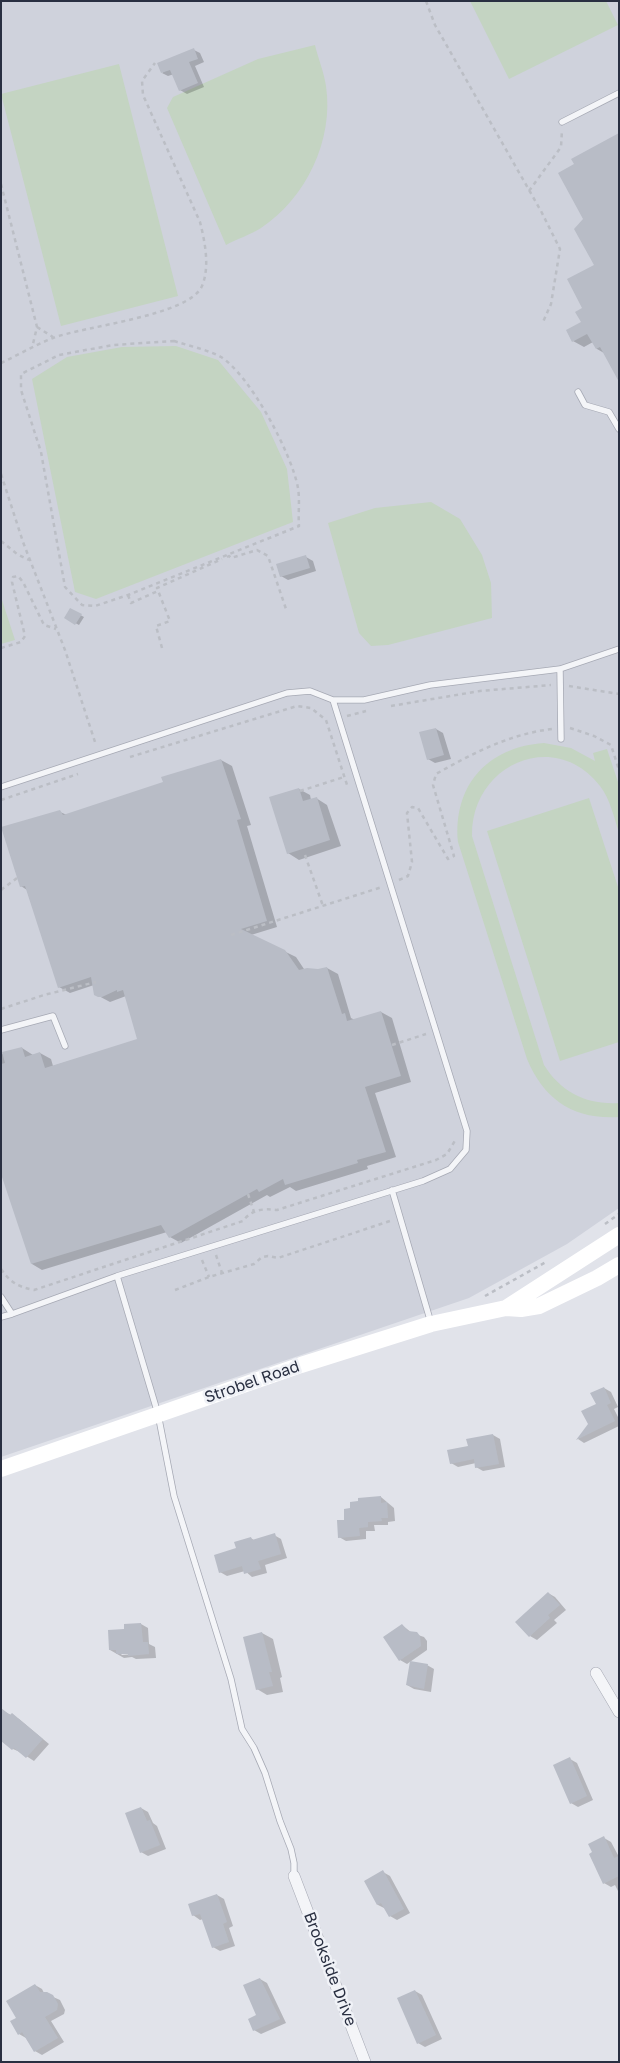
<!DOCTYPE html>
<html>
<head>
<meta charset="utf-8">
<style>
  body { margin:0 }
  #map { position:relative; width:620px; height:2063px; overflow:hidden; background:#e1e3ea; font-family:"Golos Text",sans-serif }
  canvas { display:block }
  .frame { position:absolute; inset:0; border:2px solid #292f41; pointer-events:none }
</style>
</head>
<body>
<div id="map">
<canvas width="620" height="2063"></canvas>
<div class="frame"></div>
</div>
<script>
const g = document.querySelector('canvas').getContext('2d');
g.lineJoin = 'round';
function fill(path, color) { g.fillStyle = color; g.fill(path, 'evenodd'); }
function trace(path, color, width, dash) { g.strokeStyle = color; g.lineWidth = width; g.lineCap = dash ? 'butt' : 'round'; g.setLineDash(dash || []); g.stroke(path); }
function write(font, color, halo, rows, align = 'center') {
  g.font = font + ' "Golos Text",sans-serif'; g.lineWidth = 5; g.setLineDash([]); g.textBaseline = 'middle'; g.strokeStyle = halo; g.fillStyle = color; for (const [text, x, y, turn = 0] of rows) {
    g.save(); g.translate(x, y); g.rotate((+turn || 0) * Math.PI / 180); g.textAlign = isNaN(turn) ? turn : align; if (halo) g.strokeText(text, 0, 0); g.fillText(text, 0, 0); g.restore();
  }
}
const built = new Path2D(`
  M1 1H619V1208L567 1244 469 1298 1 1457Z`);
const green = new Path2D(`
  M470 1H606L618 25 509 79Z
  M315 45C318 58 324 72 326 86 334 140 306 198 261 228 250 235 237 239 226 245L167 108 173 97 258 59Z
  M119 64 178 296 61 326 1 94Z
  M176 346 218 360 261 412 287 469 293 522 96 599 75 592 32 379 67 357 122 347Z
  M431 502 460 519 482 555 491 583 492 618 388 645 371 646 359 633 328 523 375 508Z
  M1 597 15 640 1 644Z
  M544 743 571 748 595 761 593 753 607 749 619 785V833C614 817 610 799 600 786 556 728 471 763 472 836L544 1065C561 1092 586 1105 619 1103V1117C574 1120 544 1100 527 1059L458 842C453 786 487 747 544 743Z
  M589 798 619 890V1042L560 1061 487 831Z`);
const shadow = new Path2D(`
  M194 50 200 53 204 62 195 66 204 87 187 94 180 90 174 74 168 76 162 73Z
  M619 135 604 353 597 349 593 342 584 347 573 341 582 323 584 308 595 265 585 220Z
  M306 557 313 561 316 571 288 580 281 576Z
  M71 610 84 617 79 625 66 618Z
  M436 729 443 733 451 759 435 763 428 759Z
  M221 760 232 766 251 825 247 826 277 927 251 935 296 957 304 969 319 970 327 968 338 974 351 1018 355 1020 381 1012 392 1018 411 1082 375 1093 396 1157 367 1166 368 1169 296 1191 290 1187 270 1197 267 1195 181 1243 170 1237 167 1232 42 1270 32 1264 1 1170V1054L22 1048 33 1055 40 1053 51 1059 53 1066 139 1040 126 996 110 1002 95 994 94 985 70 993 59 987 27 890 21 886 60 812 67 815 164 783Z
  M299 789 310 795 311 800 316 798 327 805 341 846 299 860 288 853Z
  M604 1388 611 1392 618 1407 614 1409 619 1419V1426L584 1443 578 1439 589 1424Z
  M493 1435 500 1439 505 1467 483 1471 476 1467V1463L458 1467 451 1463 469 1446Z
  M381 1497 394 1508 395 1521 388 1522V1525H374L375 1531H366V1539L346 1541 339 1537 346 1521Z
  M274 1535 281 1539 287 1558 265 1565 267 1573 252 1577 245 1571 227 1576 220 1572 238 1549 251 1538 255 1541Z
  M548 1593 555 1597 566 1610 554 1620 557 1623 537 1640 530 1636Z
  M141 1624 148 1628 149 1644 155 1647 156 1658 136 1659 132 1657 124 1658 110 1650 125 1630V1625ZM120 1653 134 1654 122 1655Z
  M402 1625 412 1633 424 1637 427 1641V1650L407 1664 400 1660Z
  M262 1633 273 1639 282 1677 280 1678 283 1692 267 1695 257 1689Z
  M427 1665 434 1669 431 1692 414 1689 407 1685Z
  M3 1711 19 1719 49 1744 34 1761 20 1752 13 1749Z
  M570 1759 577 1763 593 1800 578 1807 571 1803Z
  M141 1808 148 1812 153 1823 157 1826 166 1849 148 1856 141 1852Z
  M604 1838 611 1842 619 1857V1893L615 1885 611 1887 604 1883Z
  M383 1872 390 1876 410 1913 397 1920 390 1916 386 1909 378 1905 365 1881Z
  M217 1895 224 1899 233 1926 229 1928 235 1946 220 1951 213 1947 203 1919 200 1920 193 1915Z
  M260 1979 267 1983 286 2023 261 2034 254 2030 258 2016Z
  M35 1985 42 1989 44 1993 60 2000 65 2010 64 2014 51 2021 64 2042 42 2055 35 2051 26 2038 19 2034 17 2018Z
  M415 1991 422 1995 442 2039 425 2047 418 2043Z`);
const building = new Path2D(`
  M194 48 198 59 189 62 198 83 179 91 170 70 161 73 157 63Z
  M619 133V382L600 347 596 349 587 334 572 342 566 330 581 322 575 312 582 308 567 279 594 265 574 229 583 219 558 173 574 164 571 159Z
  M306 555 310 568 280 577 276 564Z
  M70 608 82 614 75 625 64 618Z
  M436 728 444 755 427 760 419 732Z
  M221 759 241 819 237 820 267 921 241 929 285 950 299 970 307 968 318 969 327 967 342 1014 345 1013 347 1021 381 1011 401 1076 365 1087 386 1152 357 1160 358 1163 285 1185 283 1179 259 1192 257 1189 169 1238 161 1225 31 1264 1 1174V1064L5 1063 2 1052 22 1047 25 1057 40 1052 45 1068 137 1039 123 990 117 992V990L102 997H98L94 995 91 977 58 988 25 886 20 887 1 827 60 810 63 815 163 782 161 777Z
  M299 788 303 801 317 797 330 840 287 854 269 797Z
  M604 1387 611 1403 607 1405 615 1421 576 1440 588 1424 581 1411 596 1404 590 1393Z
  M493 1434 499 1464 475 1468 474 1459 450 1464 447 1450 468 1446 466 1439Z
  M381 1496V1503L387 1502 388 1518H381L382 1521 368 1522V1527L359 1528 360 1536 338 1538 337 1520H344V1509L350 1508V1502L358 1501V1498Z
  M275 1533 281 1554 258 1561 261 1569 244 1574 242 1566 219 1573 214 1555 236 1548 234 1542 251 1537 252 1540Z
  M548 1592 560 1605 548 1615 550 1618 529 1637 515 1622Z
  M141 1623 143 1642H148L149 1654 128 1656V1654H116V1650H109L108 1630 124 1629V1624Z
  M402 1624 408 1631 417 1632 420 1636 421 1646 399 1661 383 1637Z
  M262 1632 272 1672H269L273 1686 256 1690 243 1637Z
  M410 1661 428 1664 424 1689 406 1685Z
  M1 1708 10 1715 12 1713 43 1739 26 1758 14 1748 12 1750 1 1741Z
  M570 1757 587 1796 570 1804 553 1765Z
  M141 1807 147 1821 150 1820 160 1845 140 1853 125 1813Z
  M604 1836 614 1858 619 1856V1876L603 1884 589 1854 592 1852 588 1844Z
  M383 1870 404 1909 389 1917 381 1903 377 1905 364 1881Z
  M217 1894 227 1922 223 1924 229 1942 212 1948 200 1914 192 1916 188 1904Z
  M260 1978 280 2019 253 2031 248 2019 256 2015 243 1985Z
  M35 1984 40 1992H47L53 1995 58 2004 57 2010 45 2017 58 2038 34 2052 22 2032 18 2035 10 2021 16 2018 6 2001Z
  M415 1990 436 2035 417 2044 397 1998Z`);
const path = new Path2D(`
  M426 1 435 25 541 211 560 249 551 304 543 322
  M1 184 37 327 32 348
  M529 191 561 147 562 130
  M37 327 53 337
  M174 341C189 346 206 349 221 357 250 375 292 454 298 488 300 500 298 514 299 526L128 595 95 606 82 605 65 587 41 452 21 390V374L59 355 113 345Z
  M1 363C18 355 35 345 53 338 84 326 189 316 202 286 210 267 205 242 200 222L143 95 142 81 155 63
  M1 474 23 542 65 650 96 745
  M1 541 17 554 29 560
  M227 557 229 556 231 558 257 550 268 556 286 609
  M128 595 131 603 158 591
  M1 648 21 642 25 636 12 582 13 577 18 576 23 582 44 625 56 629
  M162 648 156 626 170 621 157 588 222 559
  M569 686 619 694
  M391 706 480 691 551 685
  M347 716 366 711
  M570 728 594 736 611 745 619 770
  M130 757 297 706 311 708 326 720 348 788
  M300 791 344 777
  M1 800 78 774
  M305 855 323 906
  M399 880 408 876 412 862 407 813 412 807 418 808 448 859 454 856 433 785 436 774C473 753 510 734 552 729
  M1 890 17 878
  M231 935 382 887
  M1 1009 44 995 96 982
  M392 1045 426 1034
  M248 1194 254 1212
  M605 1224 619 1214
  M216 1255 222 1273
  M202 1260 209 1277
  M1 1269C10 1282 18 1287 34 1290L243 1221C251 1210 263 1208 277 1210L436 1160 447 1154 456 1139
  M175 1290 209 1277 254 1264 262 1257 268 1256 278 1258 390 1221
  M485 1296 546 1262`);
const lane = new Path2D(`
  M562 122 619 93
  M578 392 585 405 609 412 619 429
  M560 669 561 739
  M1 787 287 693 310 691 333 700H364L430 685 560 669 619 649
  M1 1030 53 1016 65 1046
  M392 1190 431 1323
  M117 1276 423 1181 450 1169 466 1150 467 1131 333 700
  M1 1297 12 1314 117 1276 158 1414 174 1496 231 1679 242 1729 254 1748 265 1773 280 1821 291 1849 294 1863V1876
  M1 1317 12 1314`);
const street = new Path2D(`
  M596 1673 619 1712
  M294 1876 365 2062`);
const secondary = new Path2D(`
  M506 1308 619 1235
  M1 1469 301 1365 431 1324 506 1308 521 1309 539 1306 597 1278 619 1265`);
const streetNames = [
  ["Strobel Road",252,1382,-19],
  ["Brookside Drive",330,1969,69]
];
fill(built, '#cfd2dc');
fill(green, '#c4d4c2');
fill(shadow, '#0003');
fill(building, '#b8bcc6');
trace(lane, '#a6a9b4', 7);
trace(street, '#a6a9b4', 12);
trace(path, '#bbbec5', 2.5, [4, 4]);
trace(lane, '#f4f5f8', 5.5);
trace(street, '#f4f5f8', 11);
trace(secondary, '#fff', 16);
write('16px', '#292f41', '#f0f2f7', streetNames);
</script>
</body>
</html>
